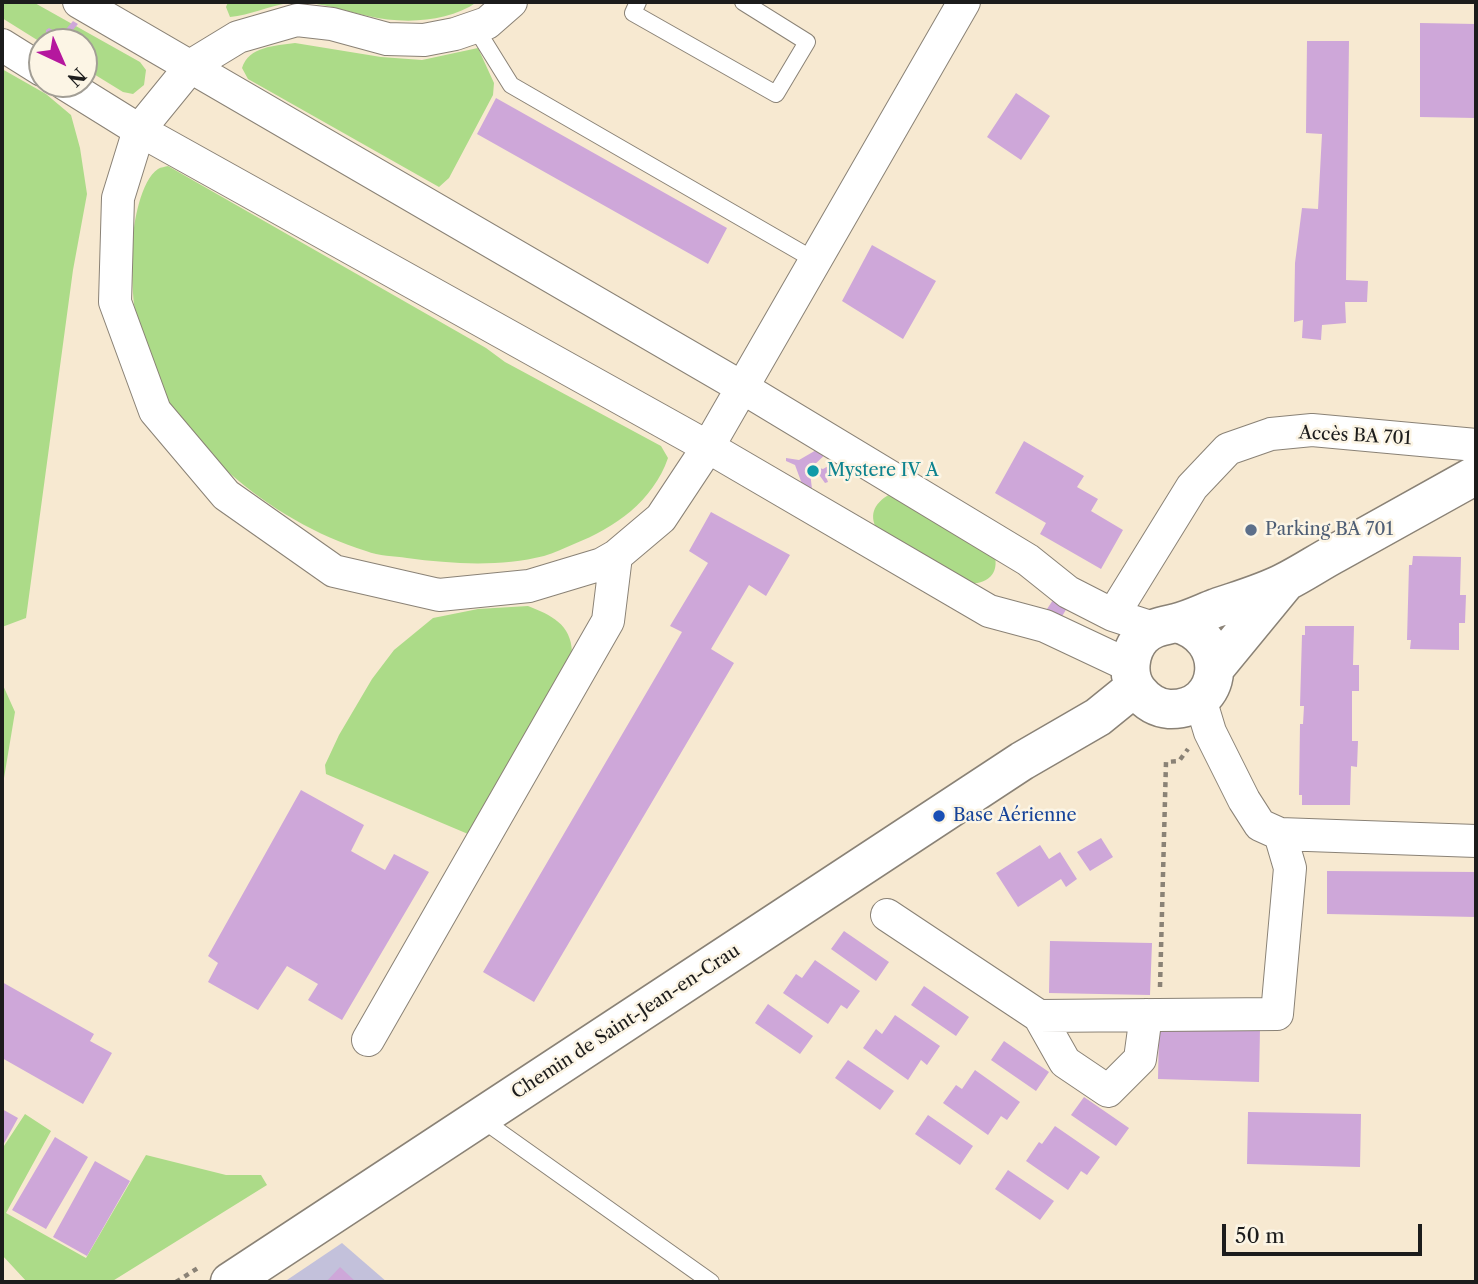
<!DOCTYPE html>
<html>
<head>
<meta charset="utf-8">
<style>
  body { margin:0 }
  #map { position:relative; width:1478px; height:1284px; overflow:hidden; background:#f7e9d1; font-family:"Libre Caslon Text",serif }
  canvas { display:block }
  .frame { position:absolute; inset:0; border:4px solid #1c1c1c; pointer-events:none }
  .north { position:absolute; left:28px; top:28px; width:70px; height:70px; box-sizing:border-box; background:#fcf5e5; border:2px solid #a29e95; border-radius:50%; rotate:136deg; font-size:19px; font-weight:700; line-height:28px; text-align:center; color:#1c1c1c }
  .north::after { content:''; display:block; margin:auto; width:24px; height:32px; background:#b5179e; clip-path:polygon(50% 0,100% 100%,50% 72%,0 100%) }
  .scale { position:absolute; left:1222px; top:1224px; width:200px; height:32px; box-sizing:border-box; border:4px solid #1c1c1c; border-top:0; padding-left:9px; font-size:21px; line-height:24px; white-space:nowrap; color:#1c1c1c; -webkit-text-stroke:5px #fcf5e5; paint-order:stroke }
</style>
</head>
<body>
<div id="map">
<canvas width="1478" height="1284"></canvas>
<div class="frame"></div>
<div class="north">N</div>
<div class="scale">50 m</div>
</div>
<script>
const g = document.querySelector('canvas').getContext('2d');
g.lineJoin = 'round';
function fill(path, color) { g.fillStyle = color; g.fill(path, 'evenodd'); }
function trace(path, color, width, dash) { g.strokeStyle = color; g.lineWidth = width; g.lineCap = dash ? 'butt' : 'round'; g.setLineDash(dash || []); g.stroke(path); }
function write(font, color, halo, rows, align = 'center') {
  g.font = font + ' "Libre Caslon Text",serif'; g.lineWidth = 5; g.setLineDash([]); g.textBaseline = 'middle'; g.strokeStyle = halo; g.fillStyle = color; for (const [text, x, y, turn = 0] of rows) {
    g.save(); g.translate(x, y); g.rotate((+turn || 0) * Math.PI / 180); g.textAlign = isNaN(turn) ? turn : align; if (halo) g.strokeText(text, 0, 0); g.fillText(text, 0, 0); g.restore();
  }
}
const industrial = new Path2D(`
  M342 1243 387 1282H284Z`);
const green = new Path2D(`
  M2 2H33L140 62 146 70 144 85 133 94 123 92 84 68V42L42 43 2 18Z
  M228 2H477C447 23 402 24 368 16 341 10 316 0 288 3 269 6 250 15 230 17L226 7Z
  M295 43 381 57 422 60 478 48 494 83 493 95 449 178 439 187 248 79 242 68C249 46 275 46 295 43Z
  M2 69 46 94 71 115 80 148 87 194 73 270 26 618 2 627Z
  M168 166 486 348 505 362 661 446 668 458C653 501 615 528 574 544 564 548 554 553 544 556 500 567 452 564 407 558 394 556 379 556 366 551 270 521 171 441 142 342 131 305 132 280 133 242 133 224 141 180 158 169 161 167 165 167 168 166Z
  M890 494 993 550C1002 574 987 586 964 583L879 533C868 516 873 504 890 494Z
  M528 606C551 615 571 624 572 652L468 834 326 774 325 765 339 735 372 679 394 650 433 618 478 609Z
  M2 683 15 712 2 790Z
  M25 1114 51 1131 6 1213 86 1258 146 1155 226 1175H261L267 1185 111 1282H27L2 1255V1149Z`);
const building = new Path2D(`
  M73 21 78 24 66 38 72 42H56L57 40 46 33V30L49 28 61 35Z
  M1420 23 1476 24V118L1420 117Z
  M1307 41H1349L1346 280 1368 281 1367 302H1345L1346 323 1322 325 1321 340 1302 338 1303 320 1294 322 1295 263 1302 208 1318 209 1322 134 1306 133Z
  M1016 93 1050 116 1021 160 987 137Z
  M496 98 727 228 708 264 477 134Z
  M872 245 936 281 903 339 842 301Z
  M1024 441 1084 476 1077 487 1098 499 1091 511 1123 530 1101 569 1040 534 1046 523 995 493Z
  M818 449 828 452 813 466 823 469 830 465 834 467 825 474 828 482 825 483 820 476 810 472 812 489 802 484 795 465 786 461V458L799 460Z
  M711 512 790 555 766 596 749 585 711 649 734 663 534 1002 483 972 682 632 670 626 708 563 689 551Z
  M1413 556 1461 557 1460 595H1466L1465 623H1459V650L1410 649 1411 640H1407L1409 565H1412Z
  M1053 600 1067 608 1061 618 1047 609Z
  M1305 626H1354L1353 665H1359V691H1352V741H1358L1357 767 1351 766 1350 805H1302V795H1299L1300 724H1303L1304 706H1300L1302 635H1305Z
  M301 790 364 825 351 851 385 870 394 854 429 872 342 1020 308 1000 318 984 287 966 258 1010 208 982 218 963 208 956Z
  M1101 838 1113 857 1090 871 1077 852Z
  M1040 845 1049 859 1060 852 1077 879 1066 887 1061 879 1018 907 996 873Z
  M1327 871 1476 872V917L1327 914Z
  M844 931 889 962 876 981 831 949Z
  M1050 941 1152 943 1150 995 1049 993Z
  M815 960 860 991 847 1009 841 1005 828 1024 783 993 796 974 802 978Z
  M2 982 94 1034 90 1041 112 1053 83 1104 2 1058Z
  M924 986 969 1017 956 1036 911 1005Z
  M768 1004 813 1036 800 1054 755 1023Z
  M895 1015 940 1046 927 1065 921 1060 908 1080 863 1048 876 1029 882 1034Z
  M1159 1027 1260 1029 1259 1082 1158 1079Z
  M1004 1041 1049 1072 1036 1091 991 1060Z
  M848 1060 894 1091 880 1110 835 1078Z
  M975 1070 1020 1102 1007 1120 1001 1116 988 1135 943 1103 956 1085 962 1089Z
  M1084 1097 1129 1128 1116 1146 1071 1115Z
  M2 1109 18 1118 2 1147Z
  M1248 1112 1361 1114 1360 1167 1247 1164Z
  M928 1115 973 1146 960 1165 915 1134Z
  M1055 1126 1100 1157 1087 1175 1081 1171 1068 1190 1026 1161 1039 1142 1042 1144Z
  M55 1137 88 1157 46 1229 12 1210Z
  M95 1161 130 1181 87 1256 53 1237Z
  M1008 1170 1054 1201 1040 1220 995 1189Z
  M340 1267 356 1282H326Z`);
const path = new Path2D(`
  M1160 987 1166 762 1179 761 1188 749
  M176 1282 201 1266`);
const lane = new Path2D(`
  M638 2 633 13 776 94 807 42 743 2
  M475 27 511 85 816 261
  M480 1118 711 1282`);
const street = new Path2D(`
  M79 2 743 388 1028 560 1068 592 1113 615 1153 628
  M511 2 487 23 455 34 424 40 387 39 332 24 297 20 238 37 192 65 139 130 118 198 115 302 155 411 226 495 334 571 439 595 529 586 602 564 616 556
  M2 45 42 70
  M65 84 139 130 708 447 989 611 1045 626 1130 666
  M1113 615 1192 487 1228 449 1271 434 1312 430 1476 445
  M1200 699 1210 732 1244 800 1260 825 1280 834 1476 841
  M887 915 1039 1016 1065 1062 1108 1091 1140 1059 1146 1015
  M1039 1016 1277 1014 1290 868 1280 834
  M368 1040 608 621 616 556 661 518 708 447 964 2`);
const secondary = new Path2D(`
  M1176 623C1231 636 1225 711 1169 709 1156 708 1146 701 1138 691 1126 676 1129 651 1142 637 1152 627 1163 626 1176 623 1189 620 1203 613 1216 608 1239 600 1264 593 1285 582 1303 573 1319 562 1336 553 1383 527 1430 501 1476 475
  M1215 668 1284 584
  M230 1282 1022 761 1098 717 1135 687`);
const markers = [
  [813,471,7,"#0f9aa8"],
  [1251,530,7,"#5c6f8a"],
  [939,816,7,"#1a4fb4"]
];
const streetNames = [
  ["Accès BA 701",1355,436,3],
  ["Chemin de Saint-Jean-en-Crau",626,1022,-33]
];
const cultureNames = [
  ["Mystere IV A",827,471]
];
const serviceNames = [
  ["Parking BA 701",1265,530]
];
const transitNames = [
  ["Base Aérienne",953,816]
];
fill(industrial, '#c3c1db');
fill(green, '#acdb88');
fill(building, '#cea7d9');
trace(lane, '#8a8276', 18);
trace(street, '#8a8276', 34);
trace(secondary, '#8a8276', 41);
trace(path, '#8a8276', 4.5, [5, 5]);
trace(lane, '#fff', 16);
trace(street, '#fff', 32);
trace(secondary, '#fff', 38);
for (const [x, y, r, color] of markers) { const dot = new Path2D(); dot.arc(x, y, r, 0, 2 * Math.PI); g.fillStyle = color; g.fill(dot); trace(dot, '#fcf5e5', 2.5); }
write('18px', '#1c1c1c', '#fcf5e5', streetNames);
write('18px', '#0d838f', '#fcf5e5', cultureNames, 'left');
write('18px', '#4e5e75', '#fcf5e5', serviceNames, 'left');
write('18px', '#164399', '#fcf5e5', transitNames, 'left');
</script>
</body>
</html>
